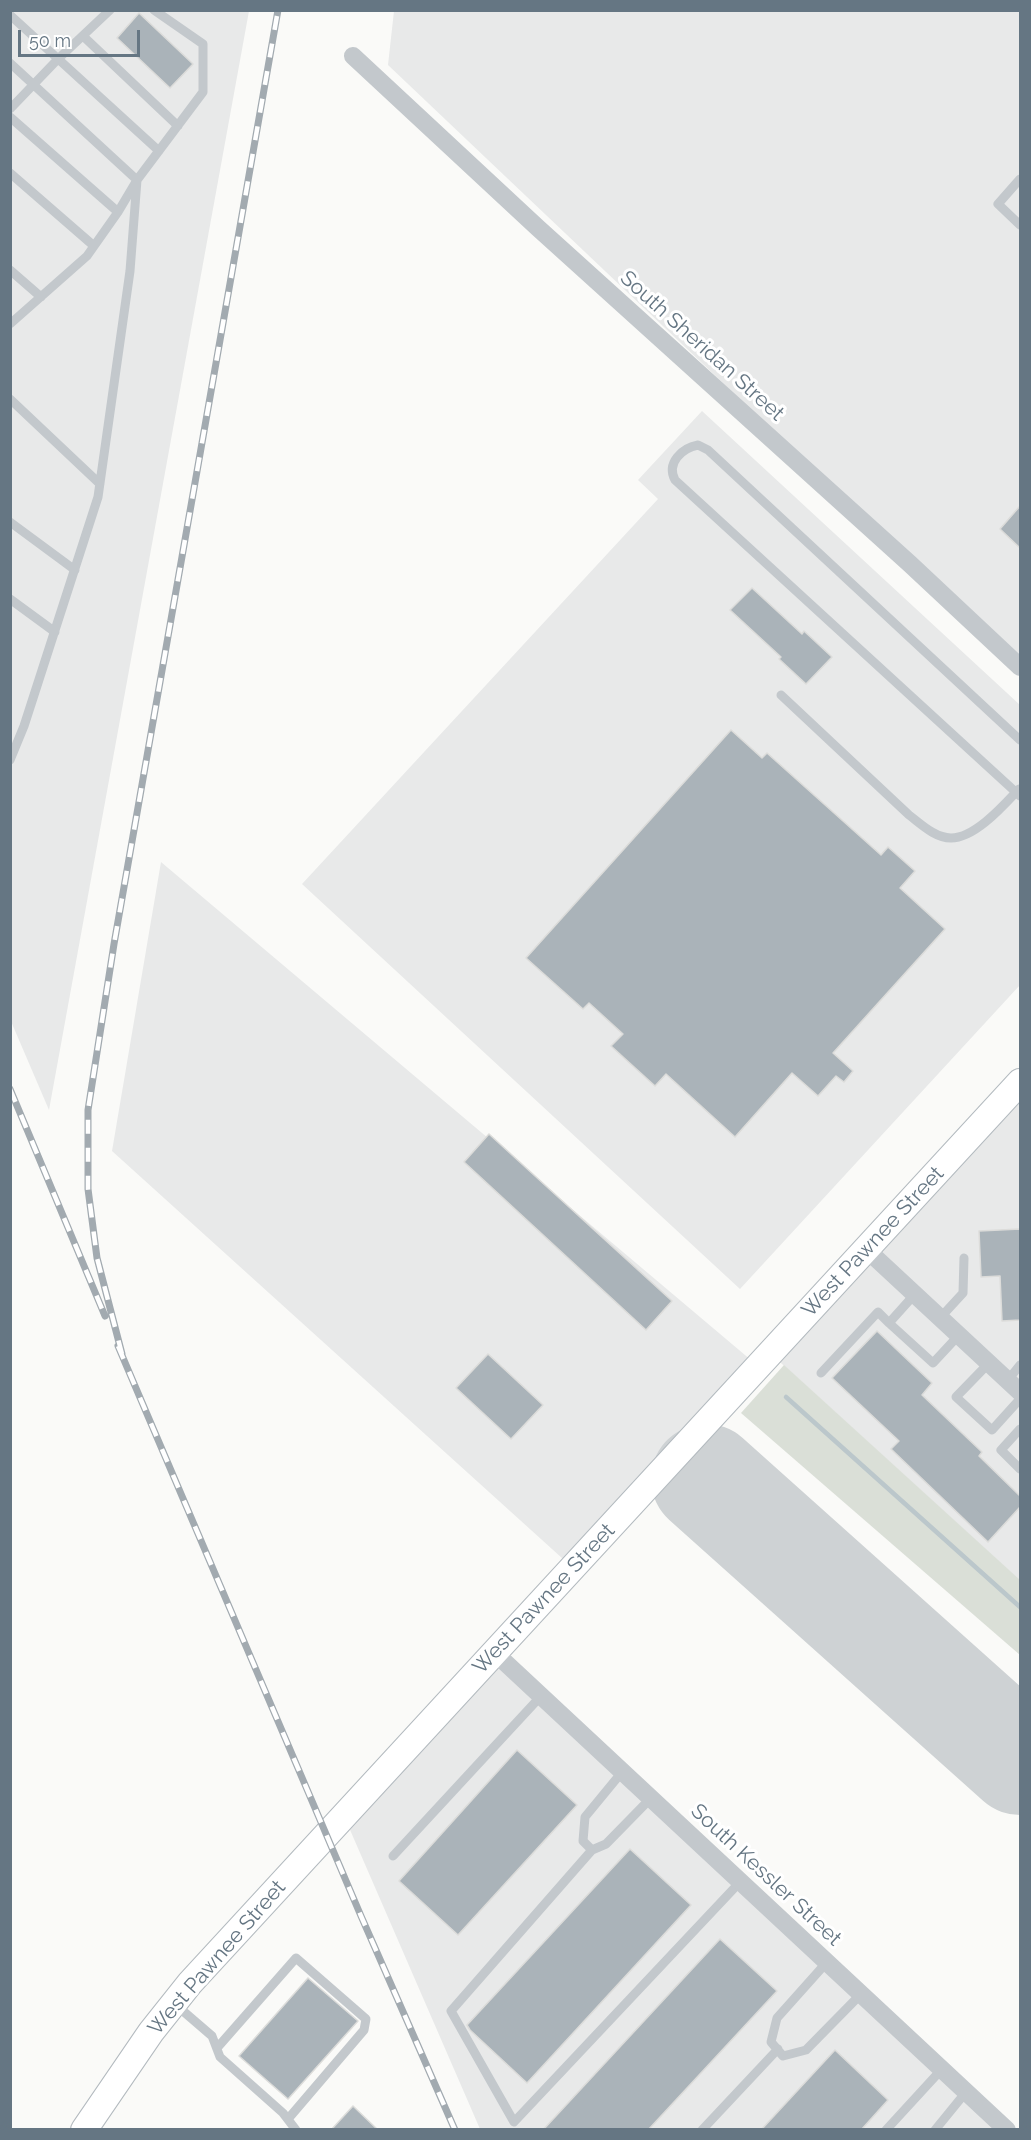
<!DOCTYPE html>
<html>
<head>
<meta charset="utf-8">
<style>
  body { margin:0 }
  #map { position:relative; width:1031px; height:2140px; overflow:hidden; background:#fafaf8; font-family:Raleway,sans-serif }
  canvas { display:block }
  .frame { position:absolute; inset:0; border:12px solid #657683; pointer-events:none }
  .scale { position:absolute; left:18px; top:30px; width:122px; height:27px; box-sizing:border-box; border:3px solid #657683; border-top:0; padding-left:8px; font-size:18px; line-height:21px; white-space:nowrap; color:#657683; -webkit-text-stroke:4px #fff; paint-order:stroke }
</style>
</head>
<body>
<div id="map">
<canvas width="1031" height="2140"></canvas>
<div class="frame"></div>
<div class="scale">50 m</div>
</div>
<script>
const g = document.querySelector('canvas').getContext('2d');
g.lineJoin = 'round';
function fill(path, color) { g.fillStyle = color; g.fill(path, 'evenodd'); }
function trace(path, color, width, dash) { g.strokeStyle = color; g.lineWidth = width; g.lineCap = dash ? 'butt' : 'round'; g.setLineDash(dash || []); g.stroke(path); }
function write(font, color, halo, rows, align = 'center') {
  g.font = font + ' Raleway,sans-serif'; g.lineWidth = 6; g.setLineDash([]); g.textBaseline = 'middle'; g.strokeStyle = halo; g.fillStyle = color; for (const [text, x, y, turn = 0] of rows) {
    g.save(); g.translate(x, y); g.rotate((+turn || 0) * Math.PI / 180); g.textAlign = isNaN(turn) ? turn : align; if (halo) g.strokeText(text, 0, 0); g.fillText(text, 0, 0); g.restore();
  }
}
const built = new Path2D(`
  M10 11H249L49 1110 10 1019Z
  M394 11H1020V665L388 65Z
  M702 411 1020 705V985L740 1289 302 884 658 499 638 480Z
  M161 862 758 1366 573 1568 112 1151Z
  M1020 1082V1581L770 1353Z
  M495 1653 1007 2129H480L344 1816Z`);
const green = new Path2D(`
  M784 1365 1020 1580V1655L741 1413Z`);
const stream = new Path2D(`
  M786 1397 1020 1607`);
const runway = new Path2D(`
  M706 1479 1020 1760`);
const building = new Path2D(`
  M139 13 193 64 170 88 117 38Z
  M1020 506V548L1000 529Z
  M752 588 802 634 804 631 832 657 806 684 779 659 781 657 730 610Z
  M731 730 762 758 767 753 881 855 888 847 915 871 900 888 945 929 833 1053 853 1071 844 1082 836 1076 818 1096 792 1073 735 1137 666 1074 655 1086 611 1046 623 1034 589 1003 583 1009 526 958Z
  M489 1134 672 1301 646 1330 464 1162Z
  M1020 1229V1320L1002 1321 1000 1276 981 1277 979 1231Z
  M877 1331 932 1383 922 1395 982 1452 979 1456 1020 1496V1507L988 1542 891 1449 899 1441 832 1378Z
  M488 1354 543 1405 511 1439 456 1388Z
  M517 1750 577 1805 458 1935 399 1881Z
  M630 1849 691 1905 527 2083 470 2030 467 2025Z
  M720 1939 777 1991 648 2130H543Z
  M308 1978 358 2021 288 2099 239 2056Z
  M835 2050 888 2100 861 2130H761Z
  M353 2106 378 2130H331Z`);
const service = new Path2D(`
  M10 15 159 151
  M83 36 178 126
  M10 63 137 180 130 271 98 497 24 726 10 760
  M10 109 58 59 110 10
  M10 117 118 212
  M10 173 94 246
  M1020 179 998 204 1020 225
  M10 270 41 297
  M10 324 87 256 118 212 137 180 203 92V44L154 10
  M10 399 100 484
  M10 522 75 570
  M10 599 55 632
  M781 695 909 815C921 824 935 838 951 838 975 838 1003 806 1019 789
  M1020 740 708 450 698 445C682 448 666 463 675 480L1020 796
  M915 1294 889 1323 933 1363 959 1335
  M940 1318 963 1293 964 1258
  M989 1363 956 1397 992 1430 1020 1399
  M821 1373 878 1312 889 1323
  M1008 1380 1020 1365
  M1020 1429 1001 1450 1020 1469
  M622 1772 585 1817 583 1841 592 1850 606 1844 651 1798
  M592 1850 451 2011 514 2122 740 1882
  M393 1856 541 1696
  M827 1962 777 2018 771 2042 783 2056 806 2050 861 1994
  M176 2005 212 2036 220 2057 283 2113 296 2130
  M217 2048 296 1958 366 2019 364 2030 288 2119
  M702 2130 778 2049
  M886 2130 942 2069
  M935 2130 966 2092`);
const minor = new Path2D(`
  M353 56 538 228 910 564 1020 667
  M866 1249 1020 1392
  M495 1653 1007 2130`);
const secondary = new Path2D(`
  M84 2130 151 2032 190 1983 1020 1082`);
const rail = new Path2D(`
  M10 1089 105 1316
  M118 1346 361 1916 455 2130
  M122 1354 97 1258 88 1189V1110L114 944 278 10`);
const streetNames = [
  ["South Sheridan Street",702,346,42],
  ["West Pawnee Street",873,1242,-47],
  ["West Pawnee Street",544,1599,-47],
  ["South Kessler Street",766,1875,43],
  ["West Pawnee Street",217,1958,-49]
];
fill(built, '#e8e9e9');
fill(green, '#dadfd7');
trace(stream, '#bbc7cb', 4.5);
trace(runway, '#ced2d4', 110);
fill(building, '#aab3b9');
trace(building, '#dcdcda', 1.5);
trace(secondary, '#b3babf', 28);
trace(service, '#c3c8cc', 9);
trace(minor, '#c3c8cc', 18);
trace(secondary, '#fff', 26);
trace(rail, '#a2aab0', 7);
trace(rail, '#fff', 4.5, [14]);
write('21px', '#657683', '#fff', streetNames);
</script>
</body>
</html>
